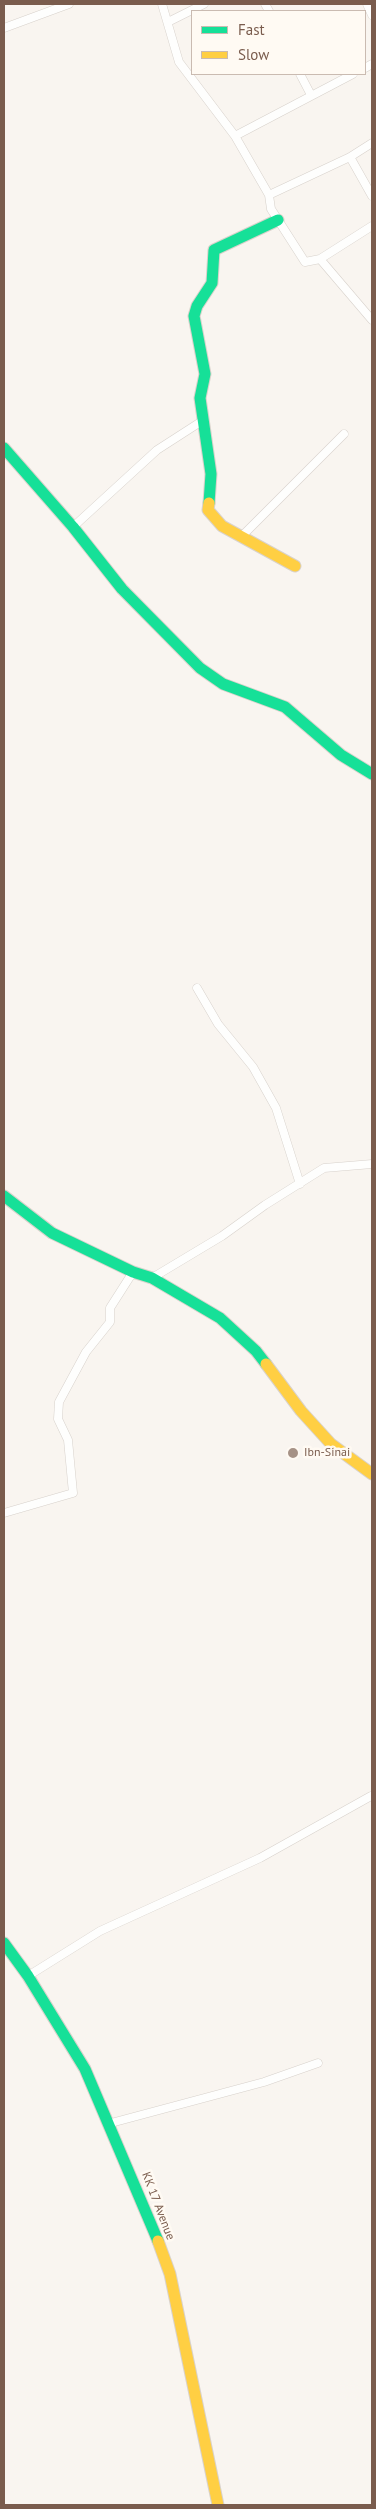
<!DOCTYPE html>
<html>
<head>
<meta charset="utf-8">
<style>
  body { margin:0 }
  #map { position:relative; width:376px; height:2509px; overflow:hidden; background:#f9f5f0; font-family:"PT Sans",sans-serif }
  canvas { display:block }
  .frame { position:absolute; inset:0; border:5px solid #7a5c4d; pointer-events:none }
  .legend { position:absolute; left:191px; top:10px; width:175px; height:65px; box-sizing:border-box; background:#fffaf3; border:1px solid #cabbb1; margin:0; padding:6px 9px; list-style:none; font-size:15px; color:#7a5c4d }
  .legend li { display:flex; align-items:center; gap:10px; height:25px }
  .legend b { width:25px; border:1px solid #cabbb1 }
</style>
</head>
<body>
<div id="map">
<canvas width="376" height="2509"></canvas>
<div class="frame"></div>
<ul class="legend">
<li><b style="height:6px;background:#16e098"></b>Fast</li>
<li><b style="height:6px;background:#ffcf43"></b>Slow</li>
</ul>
</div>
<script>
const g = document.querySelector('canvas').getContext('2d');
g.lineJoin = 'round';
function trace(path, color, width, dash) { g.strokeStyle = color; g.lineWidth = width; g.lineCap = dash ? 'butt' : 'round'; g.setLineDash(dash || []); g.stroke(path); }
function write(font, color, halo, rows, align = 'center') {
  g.font = font + ' "PT Sans",sans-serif'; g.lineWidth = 5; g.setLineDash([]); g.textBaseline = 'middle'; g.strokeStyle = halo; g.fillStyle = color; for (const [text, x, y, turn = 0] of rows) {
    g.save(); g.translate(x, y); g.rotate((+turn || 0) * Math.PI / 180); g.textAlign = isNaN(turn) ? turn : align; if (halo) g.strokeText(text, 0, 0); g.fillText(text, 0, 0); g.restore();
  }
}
const street = new Path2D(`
  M162 4 179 62 235 136
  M265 4 269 11
  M367 4 372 15
  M168 22 204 4
  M4 28 69 4
  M365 68 372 64
  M300 74 311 95
  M353 74 235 136 269 195 350 157 372 143
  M350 157 372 196
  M269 195 271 209 305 262 320 259 372 226
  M320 259 372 320
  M73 527 157 450 202 421
  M241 537 344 434
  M197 988 218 1024 253 1067 276 1108 300 1184
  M152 1278 222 1236 265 1205 324 1168 372 1164
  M4 1513 73 1493 68 1440 58 1419 59 1402 86 1352 110 1322V1308L133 1272
  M28 1976 100 1931 260 1858 371 1796
  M111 2123 264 2082 318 2063`);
const fast = new Path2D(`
  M4 448 73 527 122 589 200 668 223 684 285 707 341 755 372 774
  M209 503 211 474 200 398 205 374 194 316 197 306 212 283 214 250 278 220
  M4 1196 52 1233 133 1272 152 1278 220 1318 256 1351 266 1364
  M4 1943 28 1976 85 2069 158 2241`);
const slow = new Path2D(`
  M209 503 208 510 222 526 295 566
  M266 1364 301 1411 331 1444 372 1474
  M158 2241 170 2274 218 2505`);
const markers = [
  [293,1453,6,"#a69286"]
];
const poiNames = [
  ["Ibn-Sinai",304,1453]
];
const streetNames = [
  ["KK 17 Avenue",158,2206,69]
];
trace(street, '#d7d1cb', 9);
trace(fast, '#d9d2cb', 13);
trace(slow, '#d9d2cb', 13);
trace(street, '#fefefd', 8);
trace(fast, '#16e098', 11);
trace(slow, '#ffcf43', 11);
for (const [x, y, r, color] of markers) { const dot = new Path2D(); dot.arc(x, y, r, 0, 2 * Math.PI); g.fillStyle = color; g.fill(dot); trace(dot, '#fffaf3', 2); }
write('12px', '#7a5c4d', '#fffaf3', poiNames, 'left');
write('12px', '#7a5c4d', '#fffaf3', streetNames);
</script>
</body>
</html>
